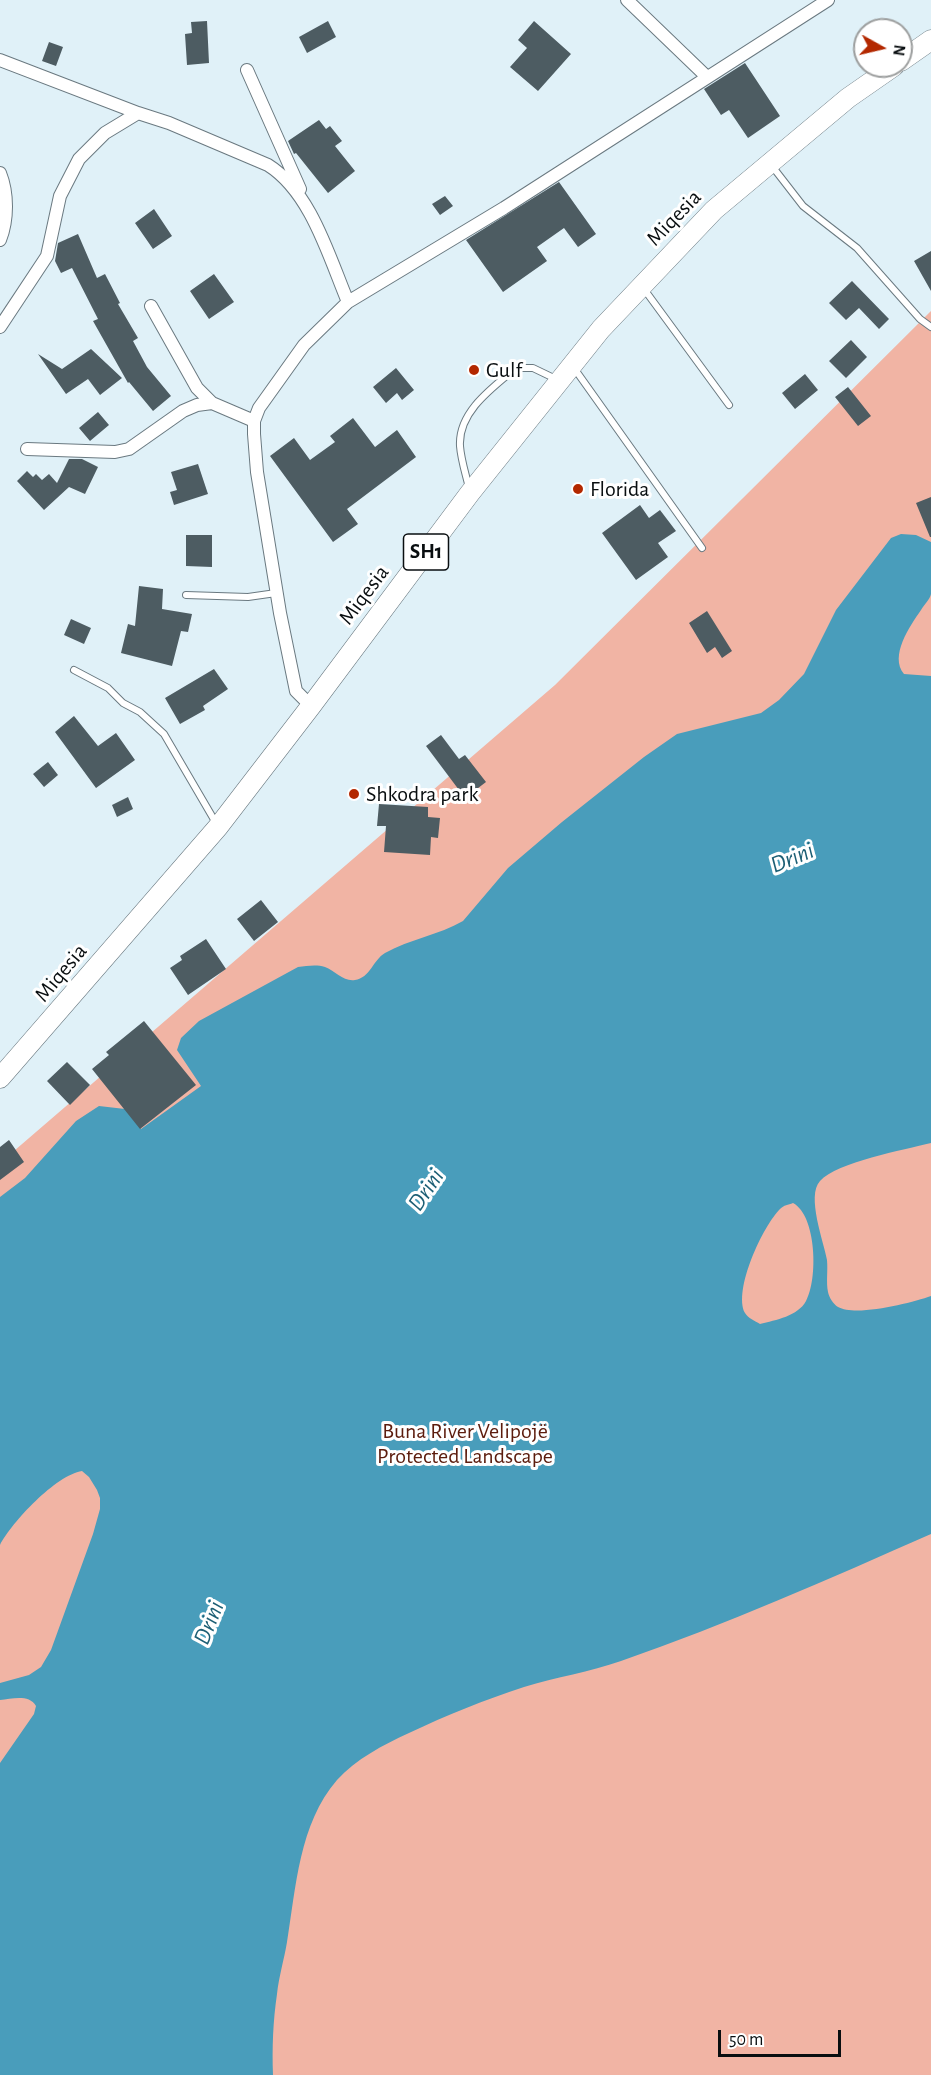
<!DOCTYPE html>
<html>
<head>
<meta charset="utf-8">
<style>
  body { margin:0 }
  #map { position:relative; width:931px; height:2075px; overflow:hidden; background:#e0f1f8; font-family:"Alegreya Sans",sans-serif }
  canvas { display:block }
  .north { position:absolute; left:853px; top:18px; width:60px; height:60px; box-sizing:border-box; background:#fff; border:2px solid #9d9f9f; border-radius:50%; rotate:98deg; font-size:16px; font-weight:700; line-height:24px; text-align:center; color:#090e10 }
  .north::after { content:''; display:block; margin:auto; width:21px; height:27px; background:#b32800; clip-path:polygon(50% 0,100% 100%,50% 72%,0 100%) }
  .scale { position:absolute; left:718px; top:2030px; width:123px; height:27px; box-sizing:border-box; border:3px solid #090e10; border-top:0; padding-left:8px; font-size:18px; line-height:21px; white-space:nowrap; color:#090e10; -webkit-text-stroke:4px #fff; paint-order:stroke }
</style>
</head>
<body>
<div id="map">
<canvas width="931" height="2075"></canvas>
<div class="north">N</div>
<div class="scale">50 m</div>
</div>
<script>
const c = document.querySelector('canvas').getContext('2d');
c.lineJoin = 'round';
function fillPath(path, color) {
  c.fillStyle = color;
  c.fill(path, 'evenodd');
}
function trace(path, color, width, dash) {
  c.strokeStyle = color;
  c.lineWidth = width;
  c.lineCap = dash ? 'butt' : 'round';
  c.setLineDash(dash || []);
  c.stroke(path);
}
function label(font, color, halo, rows, align = 'center') {
  c.font = font + ' "Alegreya Sans",sans-serif';
  c.lineWidth = 6;
  c.setLineDash([]);
  c.textBaseline = 'middle';
  c.strokeStyle = halo;
  c.fillStyle = color;
  for (const [text, x, y, turn = 0] of rows) {
    c.save();
    c.translate(x, y);
    c.rotate((+turn || 0) * Math.PI / 180);
    c.textAlign = isNaN(turn) ? turn : align;
    if (halo) c.strokeText(text, 0, 0);
    c.fillText(text, 0, 0);
    c.restore();
  }
}
const green = new Path2D(`
  M931,311V2075H0V1163L555,685Z`);
const water = new Path2D(`
  M901,534L916,535L931,542C931,554 931,583 931,594C930,599 924,605 921,610C910,626 889,656 904,674L931,676V1143C904,1150 837,1162 820,1181C806,1196 824,1242 827,1260C828,1271 826,1282 828,1292C829,1297 833,1304 838,1307C856,1317 911,1303 931,1296V1534C829,1579 727,1624 621,1661C590,1672 556,1677 524,1687C484,1700 447,1715 409,1733C383,1745 356,1759 337,1780C299,1824 296,1887 287,1942C284,1960 279,1976 277,1994C273,2021 272,2048 273,2075H0V1763L34,1714L36,1706C29,1694 12,1699 0,1700V1683L29,1675L41,1667L51,1650L93,1534L100,1509V1498L97,1490L89,1477L82,1471C56,1475 12,1522 0,1545V1197L25,1178L76,1121L99,1106L125,1109L141,1129L201,1086L177,1050L181,1038L199,1021L298,967C307,966 316,964 325,967C335,971 344,982 355,980C370,978 373,960 385,953C410,939 439,935 463,921L508,868L562,822L644,757L677,734L761,713L779,700L804,674L836,610L891,538ZM793,1203C817,1216 818,1280 806,1301C798,1316 776,1320 760,1324C755,1321 748,1318 745,1313C733,1290 763,1226 780,1209C784,1205 788,1205 793,1203Z`);
const building = new Path2D(`
  M207,21L209,63L187,65L185,34L192,33L191,22Z
  M328,21L336,37L307,53L299,37Z
  M534,21L571,54L538,91L510,67L527,48L518,40Z
  M49,42L63,47L56,66L42,61Z
  M745,63L780,116L748,138L729,110L721,115L704,89Z
  M319,120L326,129L330,126L342,141L335,146L355,171L328,193L296,153L294,154L288,141Z
  M559,182L596,234L578,247L564,228L537,247L547,261L503,292L466,240Z
  M445,196L453,206L440,215L432,204Z
  M154,209L172,236L153,249L135,223Z
  M78,234L97,278L105,274L120,303L118,304L138,338L133,341L147,367L171,396L153,411L129,382L128,383L93,321L98,319L72,268L61,273L55,261L58,243Z
  M931,251V291L914,261Z
  M214,274L234,302L209,319L190,291Z
  M852,281L889,319L879,329L859,308L846,320L829,303Z
  M851,340L867,357L846,378L829,361Z
  M91,349L122,378L100,395L88,379L66,394L38,354L62,369Z
  M396,368L414,390L402,400L397,393L386,403L373,387Z
  M805,374L818,390L795,409L782,393Z
  M848,387L871,416L858,426L835,397Z
  M98,412L109,425L90,441L79,428Z
  M353,418L375,447L397,430L416,457L347,509L358,524L333,542L270,456L294,438L310,460L335,442L330,436Z
  M69,459H82L98,467L85,494L69,487L44,510L17,481L27,471L33,477L36,474L42,480L49,474L57,483Z
  M198,464L208,494L174,505L170,492L177,490L171,472Z
  M931,497V537H930L916,503Z
  M640,505L649,518L660,510L676,531L658,543L668,557L636,580L602,533Z
  M186,535H212V567L186,566Z
  M139,586L163,589L162,609L192,614L188,632L181,631L172,666L121,653L128,624L135,626Z
  M707,611L732,651L722,658L715,647L707,653L689,623Z
  M71,619L91,628L84,644L64,635Z
  M214,669L228,689L203,706L205,710L180,724L165,698Z
  M74,716L98,746L116,733L135,760L96,788L55,732Z
  M441,735L459,759L465,755L486,782L465,798L426,746Z
  M48,762L58,775L44,787L33,774Z
  M128,797L133,809L117,817L112,805Z
  M379,804L428,807V817L440,818L438,838L431,837L430,855L384,852L386,826H377Z
  M261,900L278,922L254,941L237,919Z
  M206,939L226,969L188,995L170,968L182,960L180,956Z
  M144,1021L196,1085L140,1129L92,1069L109,1055L106,1052Z
  M67,1062L90,1085L70,1105L47,1081Z
  M9,1140L24,1162L0,1180V1147Z`);
const service = new Path2D(`
  M772,166L803,206L857,248L920,319L931,327
  M644,289L729,405
  M574,368L702,548
  M469,488C466,475 461,460 460,446C458,412 492,388 516,368H533L558,380
  M186,595L248,597L276,593
  M74,670L108,688L123,703L140,712L164,734L216,823`);
const minor = new Path2D(`
  M627,0L707,77
  M0,60L138,113
  M247,70L300,189
  M0,173C8,193 8,220 0,240
  M151,306L197,388L212,403L254,421
  M0,327L47,256L60,196L79,159L105,133L138,113L169,123L268,165C311,192 329,257 348,302
  M27,449L115,452L129,449L183,411L197,405L212,403
  M311,706L296,691L280,613L257,472L254,434V421L259,408L304,345L348,302L504,208L828,0`);
const primary = new Path2D(`
  M901,61L931,40
  M0,1078L218,827L311,706L470,493L601,329L714,210L848,98L894,66`);
const markers = [
  [474,370,6,"#b32800"],
  [578,489,6,"#b32800"],
  [354,794,6,"#b32800"]
];
const shields = [
  [426,552,45]
];
const shieldNames = [
  ["SH1",426,552]
];
const streetNames = [
  ["Miqesia",674,218,-46],
  ["Miqesia",364,595,-53],
  ["Miqesia",61,973,-50]
];
const poiNames = [
  ["Gulf",486,370],
  ["Florida",590,489],
  ["Shkodra park",366,794]
];
const parkNames = [
  ["Buna River Velipojë",465,1431],
  ["Protected Landscape",465,1456]
];
const waterNames = [
  ["Drini",792,858,-22],
  ["Drini",426,1190,-56],
  ["Drini",209,1623,-68]
];
fillPath(green, '#f1b4a4');
fillPath(water, '#499dbb');
fillPath(building, '#4d5c62');
trace(service, '#6a7980', 8);
trace(minor, '#6a7980', 14);
trace(primary, '#6a7980', 21);
trace(service, '#fff', 6);
trace(minor, '#fff', 12);
trace(primary, '#fff', 20);
for (const [x, y, r, color] of markers) {
  const dot = new Path2D();
  dot.arc(x, y, r, 0, 2 * Math.PI);
  c.fillStyle = color;
  c.fill(dot);
  trace(dot, '#fff', 2);
}
for (const [x, y, w] of shields) {
  const box = new Path2D();
  box.roundRect(x - w / 2, y - 18, w, 36, 4.5);
  c.fillStyle = '#fff';
  c.fill(box);
  trace(box, '#090e10', 1.5);
}
label('bold 21px', '#090e10', null, shieldNames);
label('22px', '#090e10', '#fff', streetNames);
label('22px', '#090e10', '#fff', poiNames, 'left');
label('22px', '#5c1c0d', '#fff', parkNames);
label('italic 24px', '#1d5f75', '#fff', waterNames);
</script>
</body>
</html>
